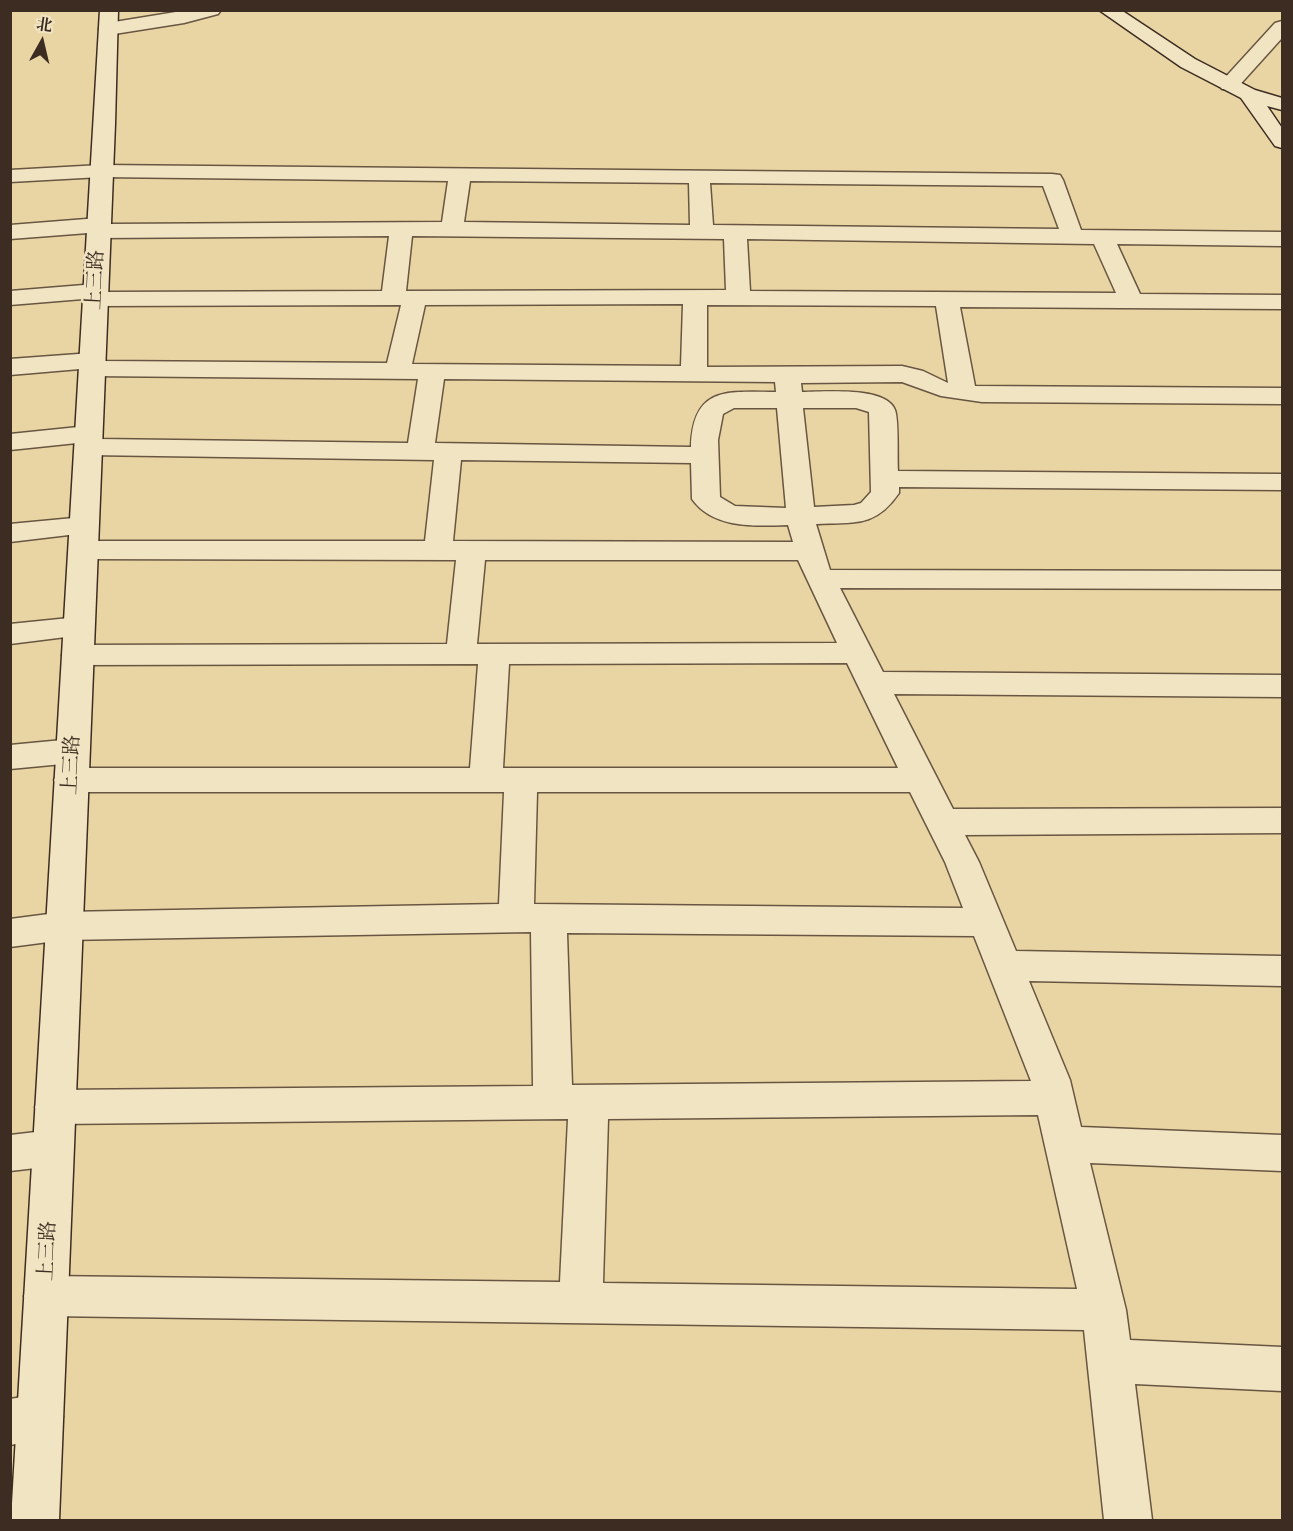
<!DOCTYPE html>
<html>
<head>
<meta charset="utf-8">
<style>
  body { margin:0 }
  #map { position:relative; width:1293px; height:1531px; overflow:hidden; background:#e9d5a3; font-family:"Gentium Book Plus","Noto Serif SC",serif }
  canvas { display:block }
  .frame { position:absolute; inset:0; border:12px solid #3d2c21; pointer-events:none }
  .north { position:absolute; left:12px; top:12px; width:60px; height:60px; -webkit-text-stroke:4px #f1e4c3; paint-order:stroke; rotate:8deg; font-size:16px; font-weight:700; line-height:24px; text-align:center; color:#3d2c21 }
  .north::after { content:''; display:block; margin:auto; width:21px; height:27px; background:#3d2c21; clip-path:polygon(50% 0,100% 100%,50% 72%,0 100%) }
</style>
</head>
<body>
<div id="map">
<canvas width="1293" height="1531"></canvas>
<div class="frame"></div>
<div class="north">北</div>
</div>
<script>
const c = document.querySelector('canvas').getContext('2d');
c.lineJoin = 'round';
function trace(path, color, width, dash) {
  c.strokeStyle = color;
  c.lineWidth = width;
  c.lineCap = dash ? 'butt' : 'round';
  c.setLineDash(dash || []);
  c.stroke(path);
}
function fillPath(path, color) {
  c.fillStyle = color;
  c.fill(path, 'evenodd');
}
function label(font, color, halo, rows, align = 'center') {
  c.font = font + ' "Gentium Book Plus","Noto Serif SC",serif';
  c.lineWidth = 5;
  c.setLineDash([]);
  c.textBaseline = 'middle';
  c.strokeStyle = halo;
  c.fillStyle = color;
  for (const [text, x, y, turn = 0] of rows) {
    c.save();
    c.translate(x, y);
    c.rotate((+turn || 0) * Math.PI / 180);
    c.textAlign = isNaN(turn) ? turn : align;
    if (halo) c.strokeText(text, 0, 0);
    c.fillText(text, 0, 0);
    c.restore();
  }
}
const street = new Path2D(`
  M188,10H221L218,14L184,23L108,35L101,33L99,29L101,25L108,23Z
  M1282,21V38L1236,89H1222L1219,85L1222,81L1275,23Z
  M101,165L1052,174L1060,175L1063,180L1081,230L1282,232V246L1117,244L1140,294L1282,295V309L960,307L975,386L1282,388V404L982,402L941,396L902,382L801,383L802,392C823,392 886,386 895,410C899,421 897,457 898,471L1282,474V490L899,487V493C875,528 854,522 816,524L830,570L1282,571V589L840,588L883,672L1282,675V697L894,694L953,809L1282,808V833L965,835L979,862L1016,951L1282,956V986L1029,981L1070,1080L1081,1127L1282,1135V1171L1090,1163L1126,1310L1130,1340L1282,1347V1391L1135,1384L1152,1520H1104L1084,1330L46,1316L31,1310L24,1296L31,1282L46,1276L560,1282L568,1119L55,1124L41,1119L35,1107L41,1095L55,1090L533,1086L531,932L64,940L10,947V919L64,912L499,904L504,792H71L59,789L54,780L59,771L71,768H470L478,664L77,665L66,662L62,655L66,648L77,645L447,644L456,560L83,559L73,556L69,550L73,544L83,541H425L434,460L88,455L79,453L75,447L77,443L10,450V434L88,426L97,428L101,434L98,439L408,443L418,379L92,376L83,373L80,369L10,375V359L92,353L101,356L104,361L387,363L401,305L95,306L87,304L83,299L10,305V291L96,284L104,286L107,292L382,291L389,236L98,238L90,236L88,233L10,239V225L99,218L107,220L110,224L442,222L448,181L101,177L10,182V170ZM470,181L689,183L690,225L464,222ZM710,183L1043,186L1059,229L713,225ZM412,236L724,239L726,290L406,291ZM747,239L1094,244L1116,293L750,291ZM683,304L681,366L412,364L425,305ZM707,305L936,306L948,383L923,371L902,366L707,367ZM444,379L775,382L776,392C728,392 693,385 691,447L435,443ZM734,408H777L786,508L735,506L720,497L718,440L723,414ZM803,408H856L869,412L871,492L861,503L854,505L814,507ZM461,460L691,463L692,499C713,529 755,526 788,525L793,542L453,541ZM485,560H798L837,643L477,644ZM847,663L898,768H503L509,664ZM537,792H910L945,862L963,908L534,904ZM567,933L974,936L1031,1081L572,1085ZM1038,1115L1077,1289L603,1283L608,1119Z
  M84,517L94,520L98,526L94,532L10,542V524Z
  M79,617L90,620L94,627L90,634L10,644V624Z
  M73,739L85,743L89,751L85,759L73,763L10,769V745Z
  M53,1130L67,1135L73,1148L67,1161L53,1166L10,1171V1135Z
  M40,1394L56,1401L63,1417L56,1433L40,1440L10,1445V1399Z`);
const secondary = new Path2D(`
  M100,10H118L115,124L59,1520H11Z
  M1099,10H1121L1195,59L1255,90L1282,98V110L1267,106L1282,128V148L1275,146L1241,98L1181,67Z`);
const streetNames = [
  ["上三路",96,280,-87],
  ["上三路",72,765,-87],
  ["上三路",48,1251,-87]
];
trace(street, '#685642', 3);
trace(secondary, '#3d2c21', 3);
fillPath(street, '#f1e4c3');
fillPath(secondary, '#f1e4c3');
label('20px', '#3d2c21', '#f1e4c3', streetNames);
</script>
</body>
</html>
